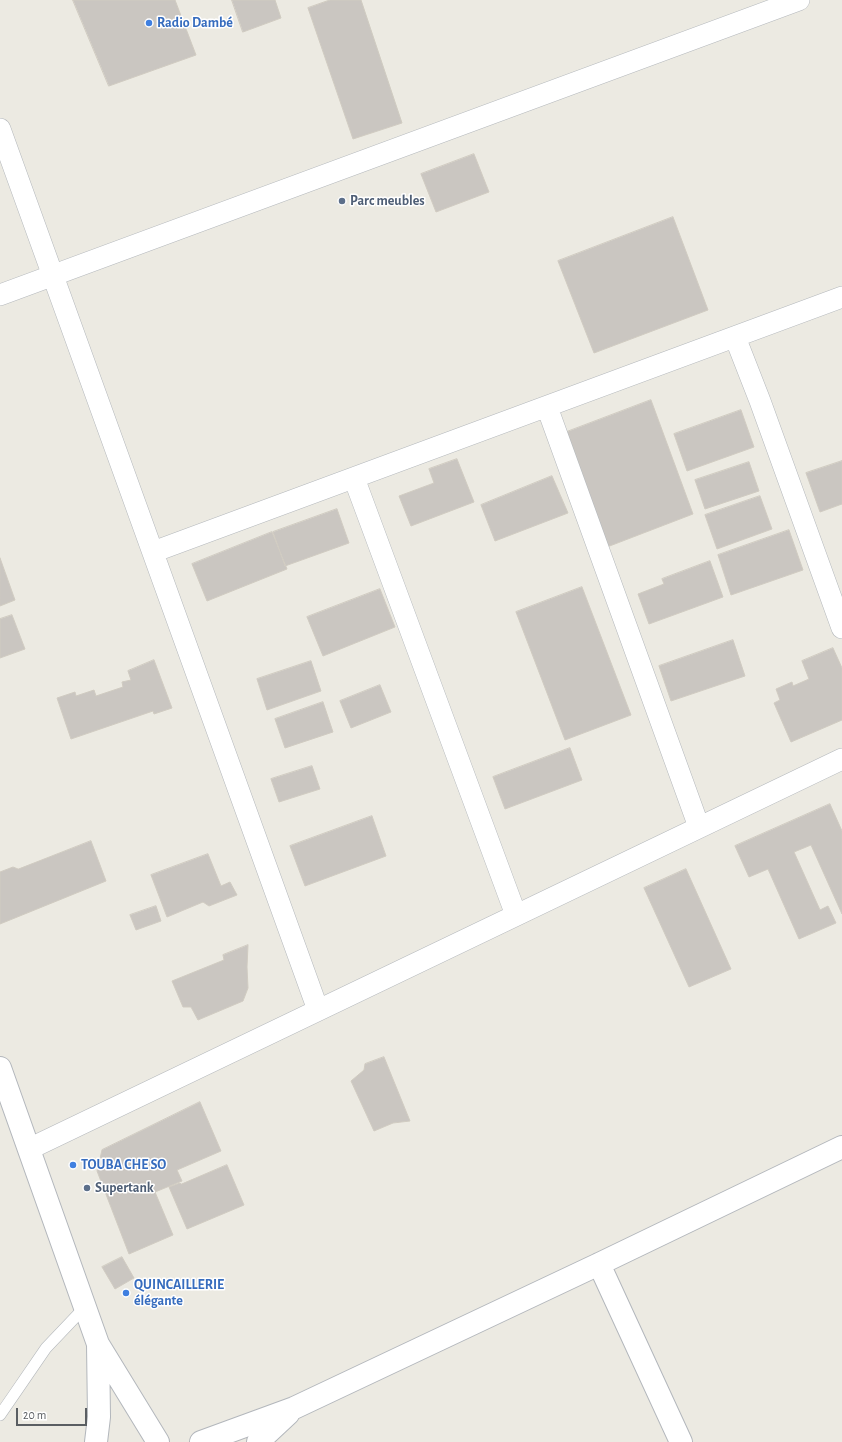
<!DOCTYPE html>
<html>
<head>
<meta charset="utf-8">
<style>
  body { margin:0 }
  #map { position:relative; width:842px; height:1442px; overflow:hidden; background:#eceae2; font-family:"Alegreya Sans",sans-serif }
  canvas { display:block }
  .scale { position:absolute; left:16px; top:1408px; width:71px; height:18px; box-sizing:border-box; border:2px solid #5a5e62; border-top:0; padding-left:5px; font-size:12px; line-height:14px; white-space:nowrap; color:#5a5e62; -webkit-text-stroke:3px #fff; paint-order:stroke }
</style>
</head>
<body>
<div id="map">
<canvas width="842" height="1442"></canvas>
<div class="scale">20 m</div>
</div>
<script>
const c = document.querySelector('canvas').getContext('2d');
c.lineJoin = 'round';
function fillPath(path, color) {
  c.fillStyle = color;
  c.fill(path, 'evenodd');
}
function trace(path, color, width, dash) {
  c.strokeStyle = color;
  c.lineWidth = width;
  c.lineCap = dash ? 'butt' : 'round';
  c.setLineDash(dash || []);
  c.stroke(path);
}
function label(font, color, halo, rows, align = 'center') {
  c.font = font + ' "Alegreya Sans",sans-serif';
  c.lineWidth = 3;
  c.setLineDash([]);
  c.textBaseline = 'middle';
  c.strokeStyle = halo;
  c.fillStyle = color;
  for (const [text, x, y, turn = 0] of rows) {
    c.save();
    c.translate(x, y);
    c.rotate((+turn || 0) * Math.PI / 180);
    c.textAlign = isNaN(turn) ? turn : align;
    if (halo) c.strokeText(text, 0, 0);
    c.fillText(text, 0, 0);
    c.restore();
  }
}
const building = new Path2D(`
  M73,0H175L196,55L109,86Z
  M232,0H275L281,18L243,32Z
  M330,0H361L402,123L353,139L308,8Z
  M474,154L489,192L436,212L421,174Z
  M673,217L708,310L594,353L558,261Z
  M651,400L693,514L607,547L564,433Z
  M741,410L754,447L687,471L674,434Z
  M457,459L474,502L411,526L399,496L434,483L429,469Z
  M842,461V504L820,512L806,473Z
  M749,462L759,491L705,509L695,480Z
  M552,476L568,513L495,541L481,505Z
  M760,496L772,529L717,549L705,515Z
  M337,509L349,543L285,566L273,532Z
  M789,530L803,570L731,595L718,555Z
  M272,532L287,569L207,601L192,564Z
  M0,558L15,600L0,606Z
  M710,561L723,597L649,624L638,594L664,584L662,579Z
  M582,587L631,715L565,740L516,612Z
  M380,589L395,627L323,656L307,617Z
  M12,615L25,649L0,658V619Z
  M733,640L745,676L671,701L659,666Z
  M833,648L842,668V720L791,742L774,703L780,700L776,689L792,682L793,686L809,679L802,661Z
  M154,660L172,708L154,714L153,711L71,739L57,698L75,692L76,696L94,690L96,696L123,687L122,682L131,680L128,671Z
  M311,661L321,691L267,710L257,679Z
  M380,685L391,712L351,728L340,701Z
  M323,702L333,732L285,748L275,719Z
  M570,748L582,780L505,809L493,777Z
  M312,766L320,789L279,802L271,779Z
  M830,804L842,831V914L811,845L794,852L820,910L828,906L836,923L799,939L768,869L749,877L735,846Z
  M372,816L386,856L305,886L290,846Z
  M91,841L106,881L0,924V872L13,867L18,869Z
  M208,854L221,886L230,882L237,895L209,906L203,902L167,917L151,875Z
  M686,869L731,969L689,987L644,888Z
  M156,906L161,921L136,930L130,915Z
  M248,945L247,967L248,988L243,1001L198,1020L191,1007H183L172,981L224,960L223,955Z
  M384,1057L410,1121L393,1123L374,1131L351,1081L364,1070L365,1064Z
  M200,1102L221,1151L177,1170L182,1181L155,1192L173,1235L129,1254L97,1171L102,1150Z
  M227,1165L244,1205L187,1229L169,1187L180,1183L181,1184Z
  M122,1257L134,1278L115,1289L102,1267Z`);
const lane = new Path2D(`
  M0,1415L46,1348L85,1307`);
const street = new Path2D(`
  M0,129L318,1010
  M0,295L799,0
  M735,337L760,401L842,628
  M547,407L699,827
  M354,478L516,915
  M153,552L842,297
  M29,1149L842,759`);
const secondary = new Path2D(`
  M0,1068L98,1344L158,1442
  M599,1264L681,1442
  M96,1442L99,1417L98,1344
  M201,1442L294,1408L599,1264L842,1147
  M258,1442L288,1414`);
const markers = [
  [149,23,4,"#3f7fe0"],
  [342,201,4,"#5c6f8a"],
  [73,1165,4,"#3f7fe0"],
  [87,1188,4,"#5c6f8a"],
  [126,1293,4,"#3f7fe0"]
];
const shopNames = [
  ["Radio Dambé",157,23],
  ["TOUBA CHE SO",81,1165],
  ["QUINCAILLERIE",134,1285],
  ["élégante",134,1301]
];
const serviceNames = [
  ["Parc meubles",350,201],
  ["Supertank",95,1188]
];
fillPath(building, '#cac6c1');
trace(building, '#d0cbc1', 1);
trace(lane, '#b4b8bc', 12);
trace(street, '#b4b8bc', 22);
trace(secondary, '#b3b7bc', 24);
trace(lane, '#fff', 11);
trace(street, '#fff', 21);
trace(secondary, '#fff', 22);
for (const [x, y, r, color] of markers) {
  const dot = new Path2D();
  dot.arc(x, y, r, 0, 2 * Math.PI);
  c.fillStyle = color;
  c.fill(dot);
  trace(dot, '#fff', 1.5);
}
label('bold 14px', '#366cbe', '#fff', shopNames, 'left');
label('bold 14px', '#4e5e75', '#fff', serviceNames, 'left');
</script>
</body>
</html>
